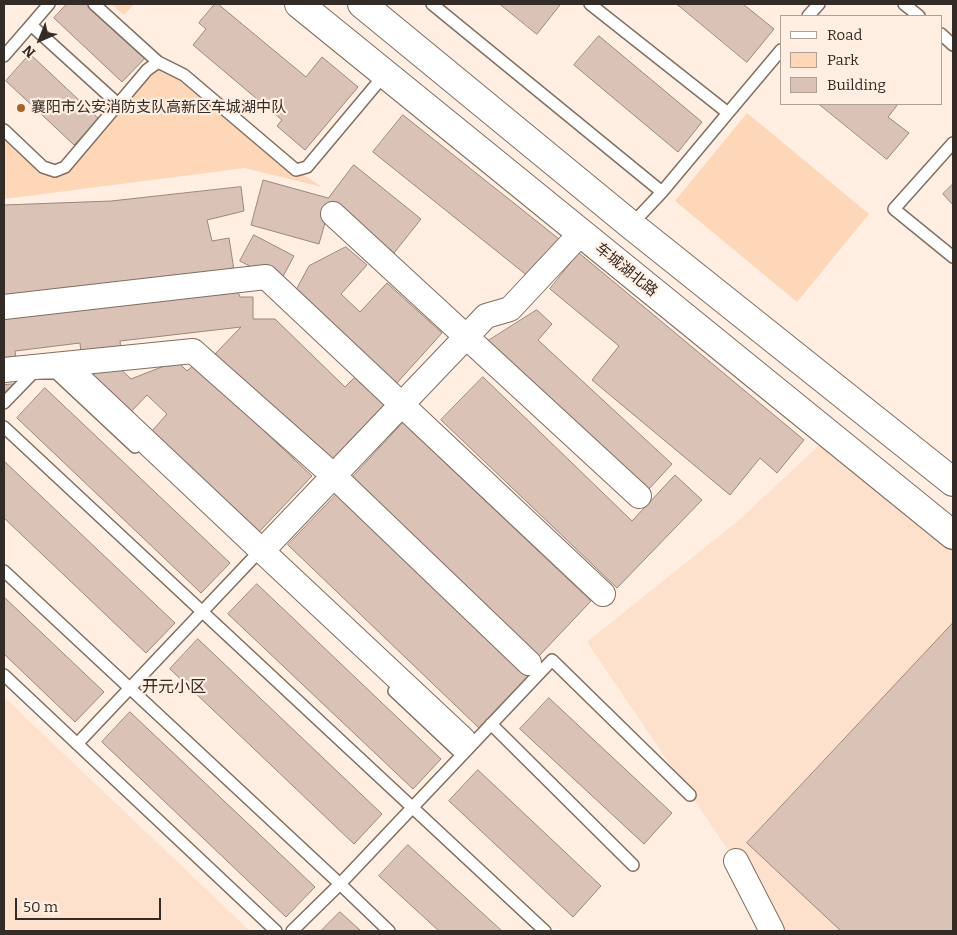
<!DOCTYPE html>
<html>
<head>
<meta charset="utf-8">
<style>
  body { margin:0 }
  #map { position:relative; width:957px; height:935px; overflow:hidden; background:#ffeee1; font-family:Bitter,serif }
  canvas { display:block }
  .frame { position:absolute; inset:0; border:5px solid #332b25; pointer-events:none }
  .legend { position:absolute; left:780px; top:15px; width:162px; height:90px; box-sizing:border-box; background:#ffeee1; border:1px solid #ada096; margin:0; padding:6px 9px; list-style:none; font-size:15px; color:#332b25 }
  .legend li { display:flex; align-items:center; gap:10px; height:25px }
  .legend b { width:25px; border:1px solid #ada096 }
  .north { position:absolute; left:15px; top:15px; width:50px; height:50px; -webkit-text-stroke:4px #ffeee1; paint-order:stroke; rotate:224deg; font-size:14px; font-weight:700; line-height:20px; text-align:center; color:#332b25 }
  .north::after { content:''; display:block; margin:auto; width:18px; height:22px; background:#332b25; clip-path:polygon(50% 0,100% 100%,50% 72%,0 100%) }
  .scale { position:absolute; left:15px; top:898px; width:146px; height:22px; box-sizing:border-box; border:2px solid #332b25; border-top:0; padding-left:6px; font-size:15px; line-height:18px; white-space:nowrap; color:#332b25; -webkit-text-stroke:4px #ffeee1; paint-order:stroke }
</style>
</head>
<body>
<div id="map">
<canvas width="957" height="935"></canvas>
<div class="frame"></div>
<ul class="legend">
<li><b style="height:6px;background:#fff"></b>Road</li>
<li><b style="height:14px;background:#fed6b8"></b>Park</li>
<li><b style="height:14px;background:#dac2b6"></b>Building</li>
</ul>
<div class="north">N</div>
<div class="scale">50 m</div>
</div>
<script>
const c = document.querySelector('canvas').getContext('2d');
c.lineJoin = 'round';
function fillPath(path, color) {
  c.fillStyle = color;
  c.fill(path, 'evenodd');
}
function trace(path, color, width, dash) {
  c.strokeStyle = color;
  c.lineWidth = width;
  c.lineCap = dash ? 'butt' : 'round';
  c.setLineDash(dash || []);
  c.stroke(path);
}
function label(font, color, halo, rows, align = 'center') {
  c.font = font + ' Bitter,"Noto Sans SC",serif';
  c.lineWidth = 4.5;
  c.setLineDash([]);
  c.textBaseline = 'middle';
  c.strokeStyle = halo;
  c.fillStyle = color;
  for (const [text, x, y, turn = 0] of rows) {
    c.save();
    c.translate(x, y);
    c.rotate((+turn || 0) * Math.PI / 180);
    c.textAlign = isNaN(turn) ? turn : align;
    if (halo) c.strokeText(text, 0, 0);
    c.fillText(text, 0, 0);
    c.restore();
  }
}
const built = new Path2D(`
  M830,435L953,535V931H783L587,642L738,521Z
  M4,697L250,931H4Z`);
const green = new Path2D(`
  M111,4H134L124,15Z
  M158,62L184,75L296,170L322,187L245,168L4,199V130L55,171Z
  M747,113L869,214L797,302L675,201Z`);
const building = new Path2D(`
  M67,4H91L147,56L122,82L54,18Z
  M215,4H218L306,77L322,57L358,87L305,150L277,126L282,120L193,45L206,29L199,23Z
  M500,4H558L560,5L537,34Z
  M677,4H743L774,29L747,62Z
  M599,36L702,122L678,152L574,65Z
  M30,54L99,119L74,145L6,81Z
  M819,104H898L888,117L909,133L887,159Z
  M403,115L559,239L529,277L373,152Z
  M354,165L421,219L394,253L331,202L319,244L251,225L263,180L328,198Z
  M953,184V205L943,194Z
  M241,187L244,211L207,220L212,241L229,238L234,270L4,295V205L111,201Z
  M254,235L294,256L280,282L240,261Z
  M346,247L367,265L341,294L360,312L387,283L442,333L396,384L295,292L309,266Z
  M579,253L804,440L777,473L760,458L730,495L592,380L619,346L550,289Z
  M238,292L240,297H253V319H275L345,387L360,372L390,402L333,461L289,419L284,423L214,355L241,327L120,341L121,350L81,354L80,343L15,351L16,359L4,361V317Z
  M537,310L552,324L538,340L672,464L648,490L488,341Z
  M112,361L131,379L177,361L187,371L194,365L312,476L259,532L152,431L167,414L147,395L125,418L81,377L94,364Z
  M483,377L632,521L675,475L702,500L617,588L441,420Z
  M15,384L4,394V385Z
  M45,388L230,563L201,593L17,418Z
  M403,423L591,601L538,657L351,479Z
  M4,461L175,623L146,653L4,518Z
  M337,494L528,677L479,728L288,545Z
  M257,584L441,759L413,789L228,614Z
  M4,597L104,692L75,722L4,654Z
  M953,623V931H841L747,843Z
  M198,639L382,814L354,844L170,669Z
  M549,698L672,813L644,844L520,729Z
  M130,712L315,887L286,917L102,742Z
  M478,770L601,886L573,917L449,801Z
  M408,845L502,931H439L379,876Z
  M340,912L361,931H321Z`);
const service = new Path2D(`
  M94,4L158,62
  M432,4L662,192L631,225
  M590,4L728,113L781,50
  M904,4L919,16
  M808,16L819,4
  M31,25L49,4
  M941,34L953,45
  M4,56L31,25L118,104
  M4,130L43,167L55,171L65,167L147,70L158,62L184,75L296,170L307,167L385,74
  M953,143L894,209L953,257
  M662,192L728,113
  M4,403L33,373H56L135,447
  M4,427L545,931
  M4,571L340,884L552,660L690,795
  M4,675L276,931
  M394,691L462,755
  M491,724L633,865
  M77,744L253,558
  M292,931L340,884L389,931`);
const minor = new Path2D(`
  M333,214L639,496
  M4,307L266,277L603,594
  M68,368L262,551L463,739
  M4,370L193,351L334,476L529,663
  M262,551L486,316L510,309L581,233
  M736,861L772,931`);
const secondary = new Path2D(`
  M299,4L953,535
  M362,4L631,225L953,482`);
const markers = [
  [21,108,5,"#a26529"]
];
const poiNames = [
  ["襄阳市公安消防支队高新区车城湖中队",31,108]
];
const streetNames = [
  ["车城湖北路",626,270,39]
];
const neighbourhoodNames = [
  ["开元小区",174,688]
];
fillPath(built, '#fde1cc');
fillPath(green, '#fed6b8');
fillPath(building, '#dac2b6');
trace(building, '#9c867b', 1);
trace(service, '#816f61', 14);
trace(minor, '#816f61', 26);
trace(secondary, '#816f61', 30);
trace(service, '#fff', 11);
trace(minor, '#fff', 24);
trace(secondary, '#fff', 28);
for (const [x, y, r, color] of markers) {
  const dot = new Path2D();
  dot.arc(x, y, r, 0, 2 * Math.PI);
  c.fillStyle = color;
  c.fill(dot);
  trace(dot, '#ffeee1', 2);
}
label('15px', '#332b25', '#ffeee1', poiNames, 'left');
label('15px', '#332b25', '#ffeee1', streetNames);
label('16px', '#332b25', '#ffeee1', neighbourhoodNames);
</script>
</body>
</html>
